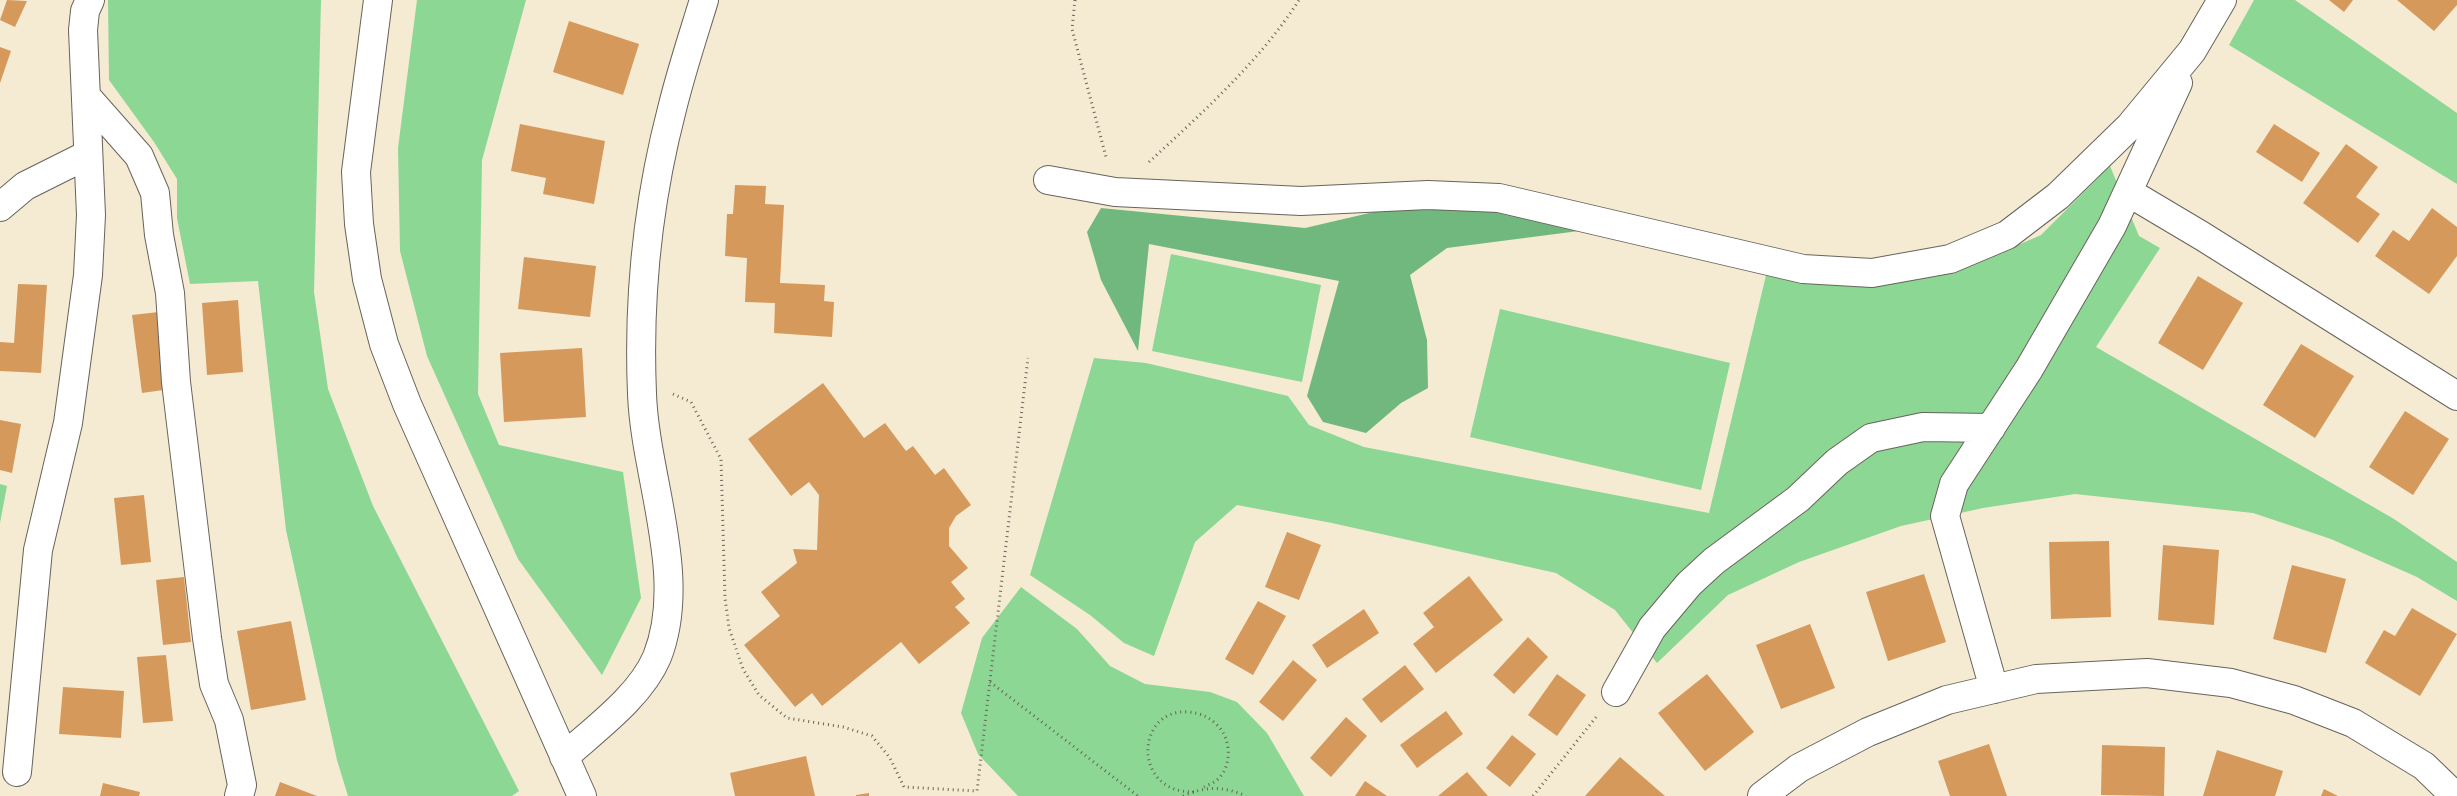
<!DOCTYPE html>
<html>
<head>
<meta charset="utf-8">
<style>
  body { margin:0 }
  canvas { display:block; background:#f5ead2 }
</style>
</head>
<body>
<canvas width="2457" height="796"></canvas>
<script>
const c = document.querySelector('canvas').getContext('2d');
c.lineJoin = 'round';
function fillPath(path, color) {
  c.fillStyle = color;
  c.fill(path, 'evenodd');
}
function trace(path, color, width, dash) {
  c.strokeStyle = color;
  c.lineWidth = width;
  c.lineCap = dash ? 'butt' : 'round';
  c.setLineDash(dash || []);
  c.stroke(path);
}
const green = new Path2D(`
  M108,0H321L314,292L328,389L373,506L519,791L512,796H348L337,760L286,530L258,281L190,284L177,218V179L154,142L109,80Z
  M417,0H526L482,160L478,394L499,445L623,472L641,598L602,675L518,559L427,356L400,251L398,148Z
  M2254,0H2295L2457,113V184L2229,45Z
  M2110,166L2139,236L2160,248L2096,347L2394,519L2457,562V601L2417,577L2331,539L2253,513L2075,494L1983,508L1901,526L1799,562L1728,595L1657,663L1615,610L1556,573L1332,523L1237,505L1195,542L1154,656L1124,643L1090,615L1030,575L1094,358L1146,363L1288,396L1309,425L1364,447L1709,513L1768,267L1814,284L1890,280L1968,267L2041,235Z
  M1171,254L1321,285L1302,382L1152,351Z
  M1500,309L1730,363L1701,490L1470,437Z
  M0,484L7,486L0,523Z
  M1021,587L1077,629L1110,666L1145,684L1210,692L1237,702L1267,733L1304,796H1018L978,754L961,713L982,638Z`);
const forest = new Path2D(`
  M1421,201L1602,228L1447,248L1410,275L1427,340L1428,388L1401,403L1366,433L1323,422L1307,396L1339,281L1149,244L1138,351L1101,280L1087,232L1101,208L1305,228Z`);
const building = new Path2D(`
  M7,0L27,1L15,27L0,20Z
  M2329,0H2353L2344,12Z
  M2397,0H2457V5L2434,31Z
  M569,21L639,44L623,95L553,72Z
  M0,47L11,51L0,83Z
  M520,124L605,141L594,204L543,194L546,178L511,171Z
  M2274,124L2320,153L2302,182L2256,152Z
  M2346,144L2378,167L2356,197L2380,214L2358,243L2303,203Z
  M735,185L766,186L765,204L784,205L780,283L825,285L824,301L834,302L832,337L774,333L775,303L745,302L747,258L725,256L727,214H733Z
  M2432,208L2457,227V256L2429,294L2375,256L2393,230L2409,241Z
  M524,257L596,266L590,317L518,309Z
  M2198,276L2243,303L2203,370L2158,343Z
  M18,284L47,285L41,373L0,371V342L14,343Z
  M238,300L243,372L207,375L202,303Z
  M159,312L170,389L142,393L132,315Z
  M2301,344L2354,376L2315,438L2263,405Z
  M582,348L586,417L504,422L500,353Z
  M823,383L864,438L885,423L906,451L913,446L935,475L944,468L971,505L956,516L949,528V546L968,568L951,582L965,599L955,607L970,623L919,664L901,642L822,706L812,693L795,707L744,645L780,616L761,592L797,563L793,549L817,550L819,495L809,482L791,496L748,439Z
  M2405,411L2449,439L2413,495L2369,467Z
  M0,420L21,424L12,473L0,470Z
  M144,495L151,562L121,565L114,498Z
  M1287,532L1321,545L1299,600L1265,587Z
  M2109,541L2111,617L2051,619L2049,542Z
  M2163,545L2219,550L2214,625L2158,620Z
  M2292,565L2346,579L2326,653L2273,639Z
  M1924,574L1946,642L1888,661L1866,592Z
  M1469,576L1503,620L1436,673L1413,644L1434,627L1423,613Z
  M184,577L191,642L163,645L156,580Z
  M1258,601L1286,616L1253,675L1225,659Z
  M2412,608L2457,634L2420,696L2365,663L2384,630L2395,636Z
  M1364,609L1379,633L1327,668L1312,645Z
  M291,621L306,700L251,710L237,631Z
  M1810,624L1835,688L1781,709L1756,645Z
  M1528,637L1548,657L1514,694L1493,675Z
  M166,655L173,721L143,723L137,657Z
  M1293,660L1317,680L1283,721L1259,702Z
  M1405,665L1424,689L1381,723L1362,699Z
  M1557,674L1586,695L1557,736L1528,715Z
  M1707,674L1754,732L1705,771L1658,713Z
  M63,687L124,691L121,738L59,734Z
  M1446,711L1463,734L1417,768L1400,745Z
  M1346,717L1367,736L1331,777L1310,758Z
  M1512,735L1536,754L1510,787L1486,768Z
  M1989,744L2007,796H1950L1938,761Z
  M2102,745L2165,747L2164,796L2101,795Z
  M2217,750L2283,771L2275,796H2203Z
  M806,756L815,796H735L730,773Z
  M1620,757L1665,796H1585Z
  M1467,772L1488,796H1438Z
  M1365,781L1387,796H1355Z
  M280,782L317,796H275Z
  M103,783L140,792L139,796H100Z
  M2324,789L2338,796H2321Z
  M869,793V796H856V795Z`);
const path = new Path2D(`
  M1075,0L1072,29L1106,157
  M1149,162C1200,115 1262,59 1299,0
  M673,394L691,402L721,459L725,598L729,628L743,669L759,695L787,718L843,727L872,736L890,758L904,787L977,791L1028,358
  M990,682L1138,796
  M1194,792C1131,793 1136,708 1188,712C1201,713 1209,717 1218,726C1231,739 1232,765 1219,778C1215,783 1207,785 1202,788
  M1183,796C1206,786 1223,786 1246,796
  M1533,796L1597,716`);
const minor = new Path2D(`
  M378,0L356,172L359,224L367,279L384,344L407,404L582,796
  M86,96L139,156L155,193L159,235L170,293L176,382L207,638L214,684L229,720L242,785L239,796
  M1048,180L1115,192L1301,201L1428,195L1499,198L1803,269L1872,273L1950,259L2007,235L2058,196L2130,126L2192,51L2222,0
  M2128,192L2202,236L2457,396
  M0,207L25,186L87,155
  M1994,689L1945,516L1954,484L2029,369L2112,226L2178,83
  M1616,692L1652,628L1689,584L1714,561L1798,499L1837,462L1871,438L1923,427L1991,428
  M564,757C595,729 640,697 657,657C689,577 645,477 642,394C638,299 648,201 672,109C681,72 693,36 704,0
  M17,772L38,550L68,423L88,275L91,215L83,30L85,11L90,0
  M1762,796L1799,768L1868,732L1947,700L2036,679L2147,673L2231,683L2294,700L2353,723L2424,766L2455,796`);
fillPath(green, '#8cd794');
fillPath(forest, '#71b87e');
fillPath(building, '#d6995c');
trace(minor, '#68645c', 30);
trace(path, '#68645c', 3, [1, 4]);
trace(minor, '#fff', 28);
</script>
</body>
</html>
